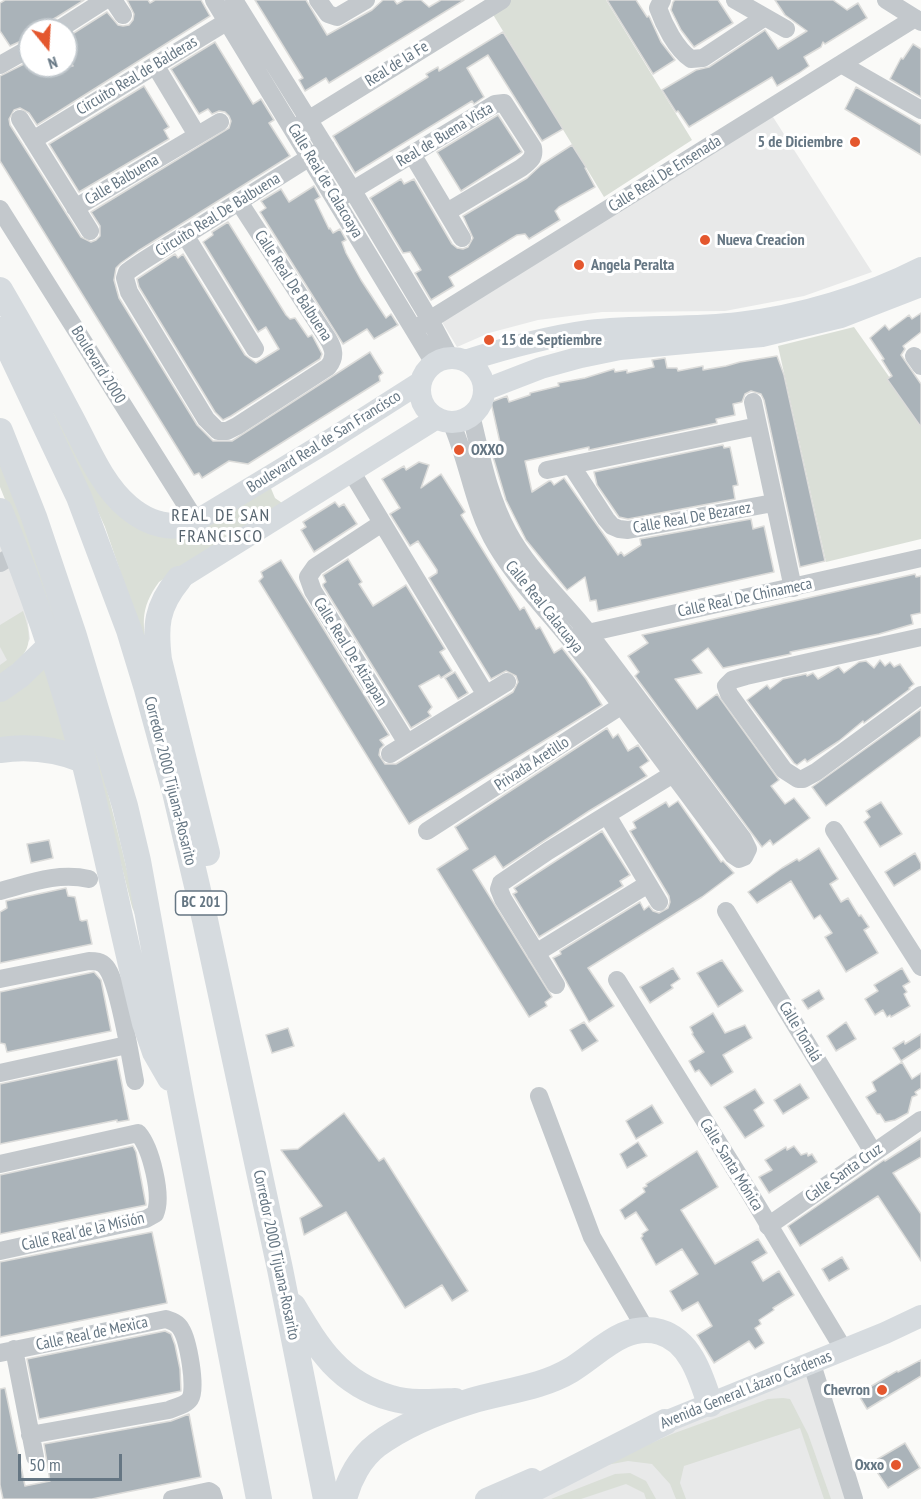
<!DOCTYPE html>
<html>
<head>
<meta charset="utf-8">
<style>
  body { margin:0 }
  #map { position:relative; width:921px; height:1499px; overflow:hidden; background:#fafaf8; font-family:"PT Sans Narrow",sans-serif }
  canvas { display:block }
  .north { position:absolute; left:18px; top:18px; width:60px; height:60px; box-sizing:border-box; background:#fff; border:2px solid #c1c8cd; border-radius:50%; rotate:162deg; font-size:16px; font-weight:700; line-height:24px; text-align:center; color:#657683 }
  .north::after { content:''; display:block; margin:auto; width:21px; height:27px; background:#e4572e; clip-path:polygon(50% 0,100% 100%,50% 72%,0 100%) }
  .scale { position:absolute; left:18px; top:1454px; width:104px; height:27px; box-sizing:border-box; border:3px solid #657683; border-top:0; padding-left:8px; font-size:18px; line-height:21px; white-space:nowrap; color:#657683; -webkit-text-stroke:4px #fff; paint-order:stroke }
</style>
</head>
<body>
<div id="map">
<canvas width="921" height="1499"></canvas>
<div class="north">N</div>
<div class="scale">50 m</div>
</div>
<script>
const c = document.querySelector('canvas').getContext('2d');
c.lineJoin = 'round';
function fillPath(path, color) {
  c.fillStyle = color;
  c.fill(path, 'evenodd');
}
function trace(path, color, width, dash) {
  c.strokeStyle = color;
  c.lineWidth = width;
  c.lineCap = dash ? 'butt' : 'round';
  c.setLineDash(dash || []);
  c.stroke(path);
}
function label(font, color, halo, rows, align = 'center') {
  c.font = font + ' "PT Sans Narrow",sans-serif';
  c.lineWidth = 6;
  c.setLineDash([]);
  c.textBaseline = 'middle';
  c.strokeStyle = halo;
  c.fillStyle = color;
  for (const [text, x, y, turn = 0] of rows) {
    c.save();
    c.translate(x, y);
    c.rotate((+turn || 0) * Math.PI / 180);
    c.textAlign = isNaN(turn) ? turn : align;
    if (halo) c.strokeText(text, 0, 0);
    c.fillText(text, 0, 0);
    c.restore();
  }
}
const built = new Path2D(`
  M766,106L872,272L804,296L725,311L602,312L538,320L489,333L457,347L439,317Z
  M0,541L27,616L30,639L19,656L0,669Z
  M813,1353L860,1499H489Z`);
const green = new Path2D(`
  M503,0H606L692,140L604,197L489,8Z
  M854,327L921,422V539L826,562L778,346Z
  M45,395L159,535L173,538L182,537L270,486L275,498L282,503L159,582C139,609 142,627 150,658L105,527Z
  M0,464C62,613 105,769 140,927L132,907L94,758L32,566L0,487Z
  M23,611C35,645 29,655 0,674V665L7,660L0,647V625Z
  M46,663L73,751L0,743V696Z
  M783,1398L790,1399L808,1434L831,1499H824L800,1428L684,1466L680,1483L686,1499H676L670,1484L652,1464L628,1461L596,1467L672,1434L768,1399Z
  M630,1473L646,1481L656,1499H646L644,1493L626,1484L581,1499H551L615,1474Z`);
const building = new Path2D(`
  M5,0H84L57,17L34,30H30V37L10,46L0,31V3Z
  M127,0H148L150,3L155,0H201L210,16L37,125L29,113L20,108L14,110L9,119L10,125L81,237L91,242L96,240L100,236V226L91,212L229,128L231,121L229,116L225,112L219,111L212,114L208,109L199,114L171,69L215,42L253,104L261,99L274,120L269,123L290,156L138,251L121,263L116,268L114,280L119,298L197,425L213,441H232L370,352L383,373L379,376L380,381L248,464L229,461L202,478L199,473L194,475L0,161V76L30,61V66H73L66,54V38L107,12L118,25L123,26L129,25L133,20L134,14Z
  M255,0H306L327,35L372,10L383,0H394L397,4L404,0H421L429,7L441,0H464L329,83L326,78L305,91L299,80L303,78Z
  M607,0H636L647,17L649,16L661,42L675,60L653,74Z
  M675,0H718L733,23L694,47L681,30L671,10L673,2Z
  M775,0H833L847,10L858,3L867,18L825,44L823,42L821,47L804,57L809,66L799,73L777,86L772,77L689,127L678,111L676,112L662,90L696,70L709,67L765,30L778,49L807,31L785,15Z
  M503,32L563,129L542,141L488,55L467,68L484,97L474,104L472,101L355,173L333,136L428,77L426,74L438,67L439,71Z
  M913,44L921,49V97L890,79L901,58L903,59Z
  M144,86L169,127L164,130L169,139L79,192L49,144Z
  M856,87L921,125V155L845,109Z
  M498,115L522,152L461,191L437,152Z
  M572,145L586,167L585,168L595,187L559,207L555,211L560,220L529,239L525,234L517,235L449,277L454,286L431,300L415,273L421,270L410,252L403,253L370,198L401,179L404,184L414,179L452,244L457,248L463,249L468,247L473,238L463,216L527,178L541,165Z
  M314,186L320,197L315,200L329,229L330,228L333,233L340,229L346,240L342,242L346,253L361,280L386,318L391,314L398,325L374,339L367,329L343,344L260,212L266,208L261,201L281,189L289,202Z
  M228,222L286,315L290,319L295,318L308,337L312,335L322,354L320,359L231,416L223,420L215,412L139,287L137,279L175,254L178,258L183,254L245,355L256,363L261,360L279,349L266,327L258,332L203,242L213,235L212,232Z
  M921,313V332L903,346L905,349L901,355L921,384V427L887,379L892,376L882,360L884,359L870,338L885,325L889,330L909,315L912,319Z
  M777,356L784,375L825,561L800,567L764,400L761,394L751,391L745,394L742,402L733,404L735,415L716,419L717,423L589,450V447L525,461L532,492L549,481H551L554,485L564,478L618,555L621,552L624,556L641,545L640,539L751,519L753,529L764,526L774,572L598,611L596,600L590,601L585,577L567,590L526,540L506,500L491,450L501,447L491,402L507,396L509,402L530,395V393L559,386L558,383L585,378L614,369L615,372L627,370V373L654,367L652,360L665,358L667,368H677L678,371L703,366V370L726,366L740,362Z
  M723,445L724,448L730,447L738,485L733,486L735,499L628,519L619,517L597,485L594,472Z
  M419,462L429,465L421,488L441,474L465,512L461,515L520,610L524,607L536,629L540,627L554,653L562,648L586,679L602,705L409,824L259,581L263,577L261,572L281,560L389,735L380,740L384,745L380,749L379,755L385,764H396L513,692L518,682L516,676L506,671L491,679L429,578L437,573V570L418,541L410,546L390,514L400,508L382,479L404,466L406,470Z
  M335,502L339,507L344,504L357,524L314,552L301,530L306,527L303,522Z
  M348,559L362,582L359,584L373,606L406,585L445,649L440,652L452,671L441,678L439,675L419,686L432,707L428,712L431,716L411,728L323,586V584L326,582L323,575Z
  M915,574L916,577L921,576V613L911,615L913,624L879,634L790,652L791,654L723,668L708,648L692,660L702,673L675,679L697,709L717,694L779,780L771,786L785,804L794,798L810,818L773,845L770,840L762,847L635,676L639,672L628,656L648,643L642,635Z
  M880,660L885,666L890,662L894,667L900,664L914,684L909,688L910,689L864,723L863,721L839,741L807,762L805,759L797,765L794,763L747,700L767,685L770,689L783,679L806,674L807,676L813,673L818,679L838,667H839L844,673L859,662L866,661L874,668Z
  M455,672L468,693L458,699L445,678Z
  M921,709V736L826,806L812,787Z
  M607,728L613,738L618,734L628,751L638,745L649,761L640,767L647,776L589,811L503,868L495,856L473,870L552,997L545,1002L547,1006L529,1017L437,869L468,849L455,827Z
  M678,801L721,862L723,861L734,873L702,897L588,968L614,1006L589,1022L553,958L561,954L560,951L640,902L644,910L649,906L653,911L659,913L668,908L670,902L669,896L630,831L636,828L633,822L666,802L669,807Z
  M881,802L902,834L880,847L864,822L870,817L866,811Z
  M602,831L630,875L620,881L623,886L539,937L513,894L517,892L514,888Z
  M49,840L53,858L31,863L27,844Z
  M819,848L838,879L830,884L841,902L848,898L859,916L861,915L869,927L864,930L878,953L846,972L825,937L832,933L820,915L814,919L791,881L757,903L748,892L782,868L797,859L799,861Z
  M915,853L921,864V869L894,886L885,872Z
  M66,888L68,896L75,897L80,920L82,921L87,920L92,944L0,963V912L7,908L6,901Z
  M722,960L743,991L718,1007L697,973Z
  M673,968L680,979L671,985L673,988L650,1003L640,987Z
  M902,968L910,982L903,986L907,992L904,994L910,1006L891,1017L890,1015L887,1017L883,1010L875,1015L865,999L878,991L874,985Z
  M94,972L101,980L111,1031L7,1052L5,1044L0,1043V992Z
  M819,990L824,999L808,1009L802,1000Z
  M713,1013L725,1033L745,1025L752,1038L723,1055L733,1072L711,1086L699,1070L695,1072L689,1061L704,1052L692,1034L693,1033L690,1027Z
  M584,1022L598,1041L582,1051L570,1030Z
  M846,1022L856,1039L836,1051L827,1036Z
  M288,1028L294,1046L272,1053L266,1035Z
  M921,1034V1048L901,1061L893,1048L904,1041L905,1044Z
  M117,1059L129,1120L117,1122V1120L0,1144V1084Z
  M902,1062L912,1079L921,1073V1088L915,1092L917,1095L912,1097L908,1113L895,1120L885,1122L880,1114H877L866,1097L876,1091L872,1082Z
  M800,1084L809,1098L783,1114L774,1100Z
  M755,1089L764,1103L754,1110L764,1126L745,1138L724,1107Z
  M652,1105L663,1123L636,1139L626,1121Z
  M344,1113L379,1161L384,1158L468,1291L452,1301L442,1285L405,1308L346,1212L304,1235L300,1218L322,1206L281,1150L298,1149Z
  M921,1138V1157L893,1173L921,1214V1261L878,1196L800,1246L788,1226L884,1160L885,1161Z
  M638,1142L647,1156L627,1168L620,1154Z
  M133,1146L136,1152L146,1205L0,1234V1175Z
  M794,1146L801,1155L807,1153L808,1156L812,1154L817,1162L769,1193L759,1177L772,1170L765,1160L786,1147L787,1150Z
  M697,1151L718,1187L681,1210L715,1264L758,1239L767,1253L752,1262L763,1281L779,1271L794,1295L773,1308L774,1310L759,1320L761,1324L755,1328L764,1343L755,1349L749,1341L714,1363L697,1335L712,1326L698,1302L682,1311L670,1291L698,1274L682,1249L656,1265L641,1238L643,1236L642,1234L648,1230L636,1212L625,1219L620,1210L645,1192L643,1188L647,1186L646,1184Z
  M152,1232L167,1303L0,1337V1262Z
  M842,1257L849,1269L829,1281L822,1269Z
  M165,1331L171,1334L175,1345L180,1369L181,1391L39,1419L27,1359Z
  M921,1360V1376L867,1409L858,1394L897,1371L898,1372Z
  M5,1388L25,1486L50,1481L44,1444L171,1421L189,1414L201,1477L92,1499H3L0,1485V1389Z
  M905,1443L920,1468L888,1488L871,1463Z`);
const minor = new Path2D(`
  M113,0L123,15
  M214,0L434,363
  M234,0L353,191L430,320L450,358
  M318,0L328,14L337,17L366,0
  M662,0L658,8C664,25 676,49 691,59L703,58L765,17
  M735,0L786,29
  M886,0L921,22
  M58,30L105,0
  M841,64L921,110
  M0,65L30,48
  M155,65L197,135
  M20,119L90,231
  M300,125L502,0
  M33,140L236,16
  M412,154L462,238
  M343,196L495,104L504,103L533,148C535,158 529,162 521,168L447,212
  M239,202L328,339C334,349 336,357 328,367L237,426L227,431H218L206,419L129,292L125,278L127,272C149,256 174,242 197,228C240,201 283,174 326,147
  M75,208L220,122
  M0,209L196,521
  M185,235L255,349
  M415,329L915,18
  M914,356L921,366
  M753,402L793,588
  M451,422C469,462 473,507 496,545C516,579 544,607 569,638C626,708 679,783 733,855L739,859L744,857L748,849L743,839C692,771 642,703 590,635C563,600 529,571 508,532C488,495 481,455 471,415
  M571,465L606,519L612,526L619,529L628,530L773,503
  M547,470L758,426
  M351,471L486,695
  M382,523L315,567L308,577L313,591L407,743
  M0,563L16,553
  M579,635L921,558
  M921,637L746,676L732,680L726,686L729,694L784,770L798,779H803L816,772L921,695
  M390,754L507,682
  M607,815L659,902
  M834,830L921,967
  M427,831L630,700
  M0,891C30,883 58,872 89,879
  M726,911L873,1152
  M536,953L648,884
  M0,979L89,961C95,961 101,961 106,967C119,983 130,1056 135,1081
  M617,980L749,1192L844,1350
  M556,985L503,899L499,889L501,883L548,851L681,769
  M0,1073L127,1045
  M539,1096L592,1237L646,1330
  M0,1164L138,1133C151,1148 163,1196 155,1214L146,1219L0,1251
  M768,1226L921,1120
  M14,1349L35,1457
  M0,1353L166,1319C172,1321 178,1323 181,1329C188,1340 197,1388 190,1399C186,1405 176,1407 169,1410L30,1435
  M812,1364L854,1499
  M172,1499L209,1491L212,1493L214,1499`);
const major = new Path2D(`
  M420 390a32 32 0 1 1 64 0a32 32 0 1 1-64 0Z
  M465,361C506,348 546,337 589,331C638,325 689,329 739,323C800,316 866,296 921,268
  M484,390L541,368L581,357L620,349L762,336L841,317L921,286
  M196,521L330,440L421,382
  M179,579L437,418
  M648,1429L885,1333L921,1316
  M486,1499L532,1479`);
const highway = new Path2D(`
  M0,290C24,331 47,372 69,414C86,445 101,485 128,507C148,524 172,531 196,521
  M0,330L79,497L129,630L147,689L175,792L205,920L280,1269L326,1499
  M0,431L34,517L74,636L125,806L138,861L181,1096L259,1499
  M0,511C33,592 62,677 84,761C106,848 123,936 145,1023L155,1052L170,1078
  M179,579C156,607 155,626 159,660L207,853
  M0,689L20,675L49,647
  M0,750C29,746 56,749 83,760
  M293,1306C318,1348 340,1384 391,1398C411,1404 434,1402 455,1401
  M344,1499C349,1479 360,1458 377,1445C404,1425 439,1411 471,1401C504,1391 541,1388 571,1370C599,1353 624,1322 660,1332C691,1341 701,1377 710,1404
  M514,1499L665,1422`);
const markers = [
  [855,142,6,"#e4572e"],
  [705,240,6,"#e4572e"],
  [579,265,6,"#e4572e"],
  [489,340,6,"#e4572e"],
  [459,450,6,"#e4572e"],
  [882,1390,6,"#e4572e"],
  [896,1465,6,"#e4572e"]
];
const shields = [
  [201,903,51]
];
const shieldNames = [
  ["BC 201",201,903]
];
const streetNames = [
  ["Real de la Fe",397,64,-32],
  ["Circuito Real de Balderas",137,76,-31],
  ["Real de Buena Vista",445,135,-31],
  ["Calle Real De Ensenada",665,174,-32],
  ["Calle Balbuena",122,180,-31],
  ["Calle Real de Calacoaya",325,181,59],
  ["Circuito Real De Balbuena",218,215,-32],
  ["Calle Real De Balbuena",293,286,57],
  ["Boulevard 2000",98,365,58],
  ["Boulevard Real de San Francisco",324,442,-32],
  ["Calle Real De Bezarez",692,518,-10],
  ["Calle Real De Chinameca",745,598,-12],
  ["Calle Real Calacuaya",544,607,51],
  ["Calle Real De Atizapan",350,652,58],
  ["Privada Aretillo",532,764,-33],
  ["Corredor 2000 Tijuana-Rosarito",170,781,76],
  ["Calle Tonalá",800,1032,59],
  ["Calle Santa Mónica",731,1165,58],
  ["Calle Santa Cruz",844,1173,-35],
  ["Calle Real de la Misión",83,1232,-13],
  ["Corredor 2000 Tijuana-Rosarito",276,1255,78],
  ["Calle Real de Mexica",92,1334,-12],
  ["Avenida General Lázaro Cárdenas",746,1390,-22]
];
const poiNames = [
  ["5 de Diciembre",843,142,"right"],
  ["Nueva Creacion",717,240],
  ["Angela Peralta",591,265],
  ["15 de Septiembre",501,340],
  ["OXXO",471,450],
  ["Chevron",870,1390,"right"],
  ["Oxxo",884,1465,"right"]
];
const neighbourhoodNames = [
  ["REAL DE SAN",221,516],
  ["FRANCISCO",221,537]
];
fillPath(built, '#e8e9e9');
fillPath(green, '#dadfd7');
fillPath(building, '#aab3b9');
trace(building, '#dcdcda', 1.5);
trace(minor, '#c3c8cc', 18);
trace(major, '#d6dbdf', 22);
trace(highway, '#d6dbdf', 26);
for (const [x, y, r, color] of markers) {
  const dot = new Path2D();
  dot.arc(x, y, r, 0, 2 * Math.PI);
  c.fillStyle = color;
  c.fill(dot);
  trace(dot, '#fff', 2);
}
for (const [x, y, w] of shields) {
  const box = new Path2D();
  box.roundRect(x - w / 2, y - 12, w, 24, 4.5);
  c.fillStyle = '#fff';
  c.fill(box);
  trace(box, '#657683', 1.5);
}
label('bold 15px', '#657683', null, shieldNames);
label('16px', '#657683', '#fff', streetNames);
label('bold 16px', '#657683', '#fff', poiNames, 'left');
c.letterSpacing = '1.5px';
label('18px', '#57646e', '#fff', neighbourhoodNames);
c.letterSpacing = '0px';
</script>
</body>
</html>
